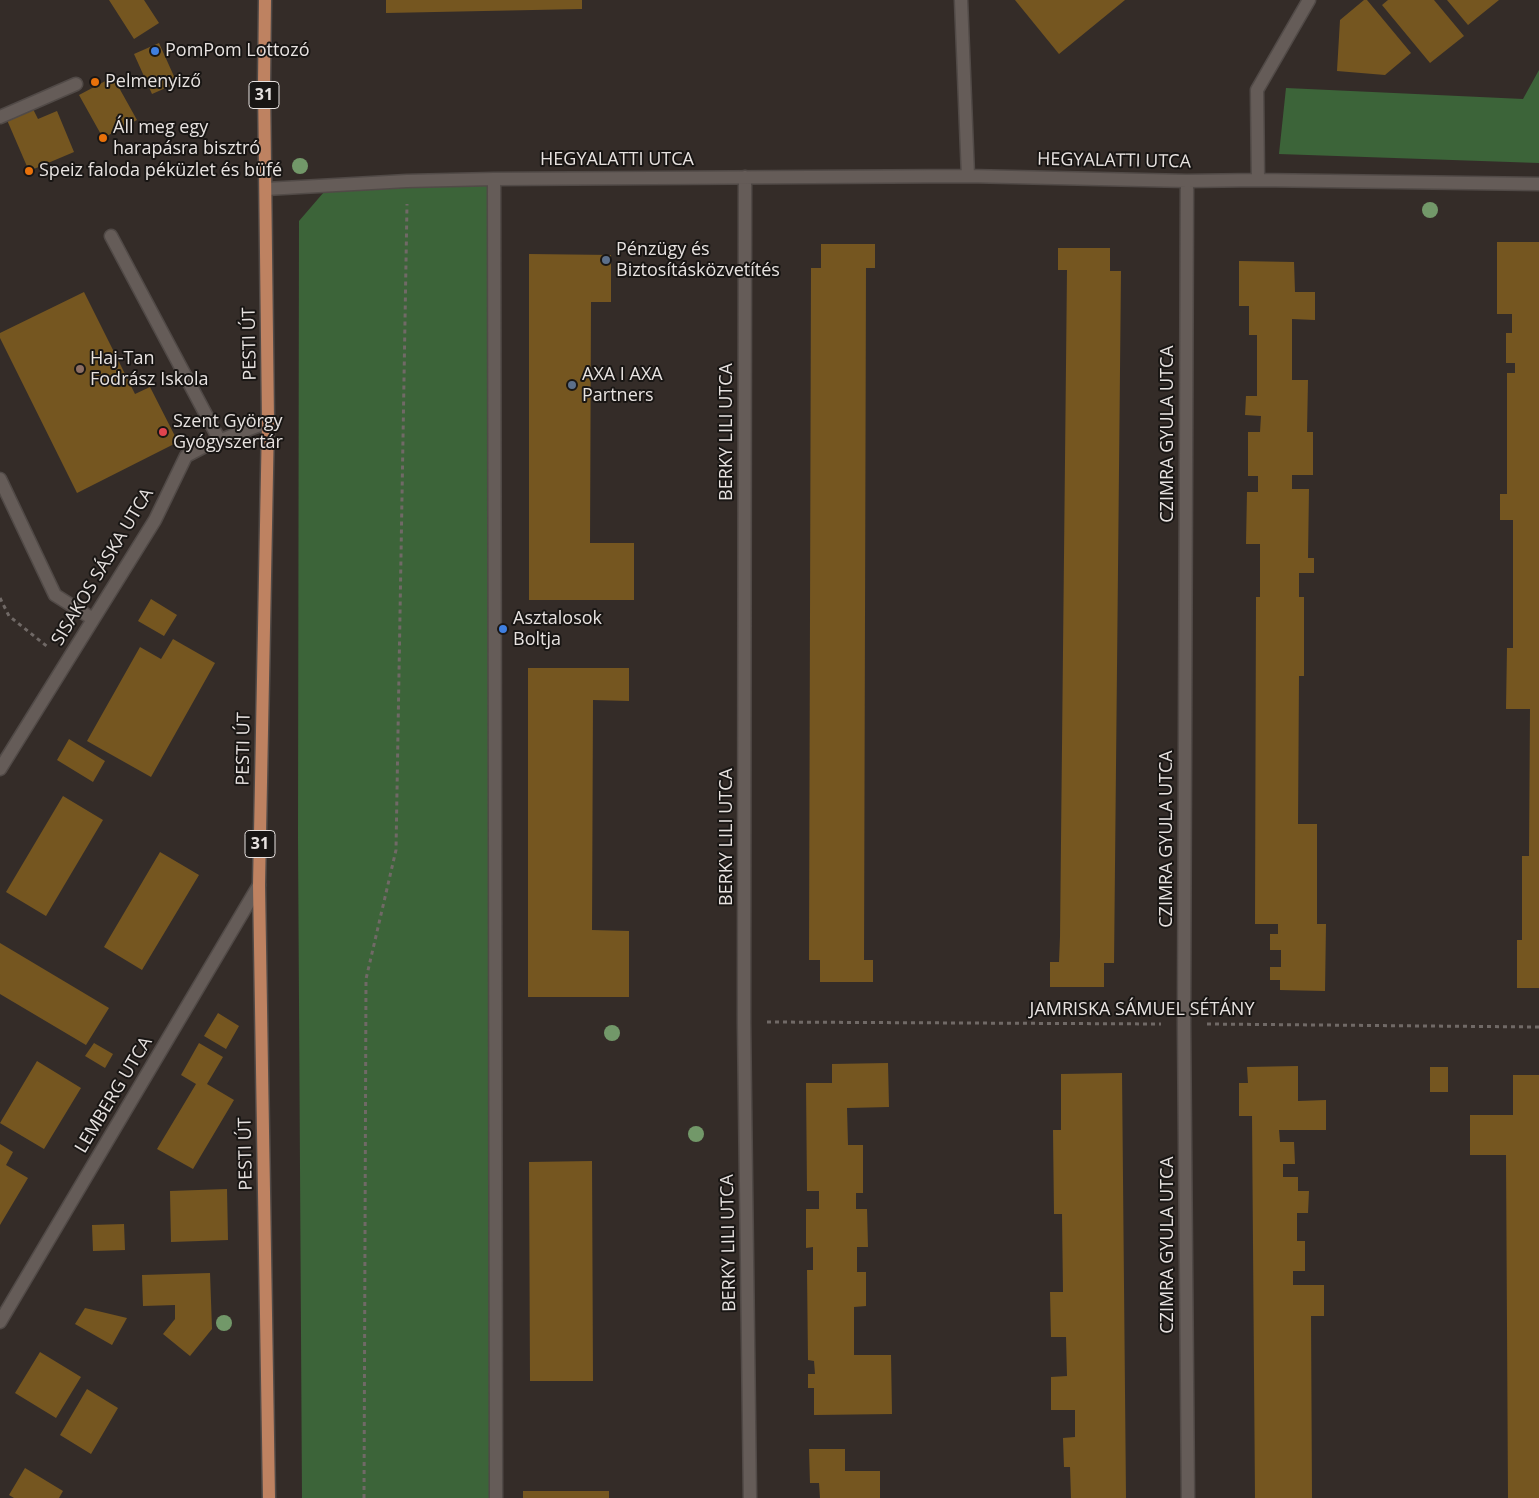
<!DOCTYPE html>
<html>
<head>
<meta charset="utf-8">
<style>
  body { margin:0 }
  canvas { display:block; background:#342c28 }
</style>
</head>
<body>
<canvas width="1539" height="1498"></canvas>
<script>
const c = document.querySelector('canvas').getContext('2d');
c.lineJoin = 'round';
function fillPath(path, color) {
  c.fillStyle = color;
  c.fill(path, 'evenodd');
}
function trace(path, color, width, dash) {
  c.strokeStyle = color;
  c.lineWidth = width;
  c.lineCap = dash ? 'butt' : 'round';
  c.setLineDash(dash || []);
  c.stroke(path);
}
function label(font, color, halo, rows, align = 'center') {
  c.font = font + ' "Open Sans",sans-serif';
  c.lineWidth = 4;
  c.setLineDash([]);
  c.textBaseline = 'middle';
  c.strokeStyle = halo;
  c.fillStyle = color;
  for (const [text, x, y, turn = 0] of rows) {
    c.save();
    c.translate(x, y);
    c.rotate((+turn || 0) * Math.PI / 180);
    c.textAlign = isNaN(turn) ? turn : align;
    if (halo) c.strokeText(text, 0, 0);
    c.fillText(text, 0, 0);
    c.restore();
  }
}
const green = new Path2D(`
  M1539,70V163L1279,154L1286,88L1523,99Z
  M494,179L496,1498H302L298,837L299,221L330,185Z`);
const building = new Path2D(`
  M109,0H144L159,23L134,39Z
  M386,0H582V9L386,13Z
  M1015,0H1125L1059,54Z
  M1364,0H1367L1411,53L1385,75L1337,71L1340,20Z
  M1388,0H1434L1464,36L1430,63L1382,5Z
  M1447,0H1499L1468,25Z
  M159,43L177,83L152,94L134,54Z
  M113,77L137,120L103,138L79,95Z
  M33,109L38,119L57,111L74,152L29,171L7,120Z
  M1497,242H1539V988H1517V940H1522V856H1529L1530,709H1506L1507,648H1513V520H1500V494H1507V373H1515V363H1506V333H1512V314H1497Z
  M821,244H875V268H866L864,960H873V982H820V960H809L811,268H821Z
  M1058,248H1110V271H1121L1114,963H1104V987H1050V962H1059L1060,937L1067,270H1058Z
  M529,254L611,255V302H591L590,543H634V600H529Z
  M1239,261L1294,262L1295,292H1315V320L1292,319V380H1308L1307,432H1313V475H1292V489H1309L1308,558H1314V573H1299V597H1304V676H1299L1298,824H1317V924H1326L1325,991L1280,990V980H1270V967H1281V950H1270V934H1278V924H1255L1256,597H1260V544H1246L1247,492H1258V476H1248V432H1260L1261,416L1245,415L1246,396H1257V335H1249V306H1239Z
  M84,292L135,394L150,387L178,442L77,493L0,338V333Z
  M151,599L177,615L164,636L138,621Z
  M173,639L215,663L151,777L87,741L140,647L161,659Z
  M528,668H629V701L593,700L592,930L629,931V997H528Z
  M69,739L105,761L93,782L57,760Z
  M63,796L103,820L46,916L6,892Z
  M160,852L199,875L142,970L104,947Z
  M0,943L109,1008L86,1045L0,994Z
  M218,1013L239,1026L226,1049L204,1036Z
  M94,1043L113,1054L105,1068L85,1056Z
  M199,1043L223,1057L207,1084L234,1100L193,1169L157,1149L196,1084L181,1075Z
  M37,1061L81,1088L44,1149L0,1123Z
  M888,1063L889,1107L847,1108L848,1145H863V1193H856V1209H867L868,1247H857V1272H866V1306L854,1307V1355H891L892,1414L814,1415V1388H808V1374H815L814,1361L808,1360L807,1270H813V1247L806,1248V1209H819V1191H807L806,1083H832V1064Z
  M1298,1066V1101L1326,1100V1130H1279L1280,1142H1294L1295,1164H1283V1177H1298V1191H1309L1308,1213H1297V1241H1305V1271H1293V1285H1324V1316H1311L1312,1498H1255L1252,1116H1239V1083H1248L1247,1067Z
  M1430,1067H1448V1092H1430Z
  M1122,1073L1126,1498H1071L1070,1467H1064L1063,1438L1075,1437V1410H1051V1377L1067,1376L1066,1337H1051L1050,1292H1063L1062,1214H1054L1053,1130H1061V1074Z
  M1513,1075H1539V1498H1508L1506,1155H1470V1115H1513Z
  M0,1144L13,1152L6,1165L28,1178L0,1225Z
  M592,1161L593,1381H530L529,1162Z
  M227,1189L228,1240L171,1242L170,1191Z
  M124,1224L125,1250L93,1251L92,1225Z
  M210,1273L212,1329L190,1356L163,1334L175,1319V1305L143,1306L142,1275Z
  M85,1308L127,1318L112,1345L75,1324Z
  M40,1352L81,1377L56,1418L15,1393Z
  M87,1389L118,1408L91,1454L60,1435Z
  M809,1449H845V1471H880V1498H820L819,1483H810Z
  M25,1468L63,1491L59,1498H14L9,1495Z
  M523,1491H609V1498H523Z`);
const path = new Path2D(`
  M0,598L9,616L49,648
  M767,1022L1161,1024
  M1207,1024L1539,1027
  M364,1498L366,979L396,850L407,204`);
const minor = new Path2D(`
  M961,0L968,176
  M0,117L76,84
  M745,177L744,1022L750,1498
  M494,179L496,1498
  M1258,180L1257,90L1309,0
  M1187,181L1184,1024L1188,1498
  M266,189L407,181L494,179L968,176L1187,181L1258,180L1539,184
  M111,236L220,441
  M0,479L55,595L93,619
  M0,769L155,520L186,456L205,446L268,422
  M0,1322L259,885`);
const major = new Path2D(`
  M265,0L264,84L268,422L259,885L269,1498`);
const trees = [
  [300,166],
  [1430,210],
  [612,1033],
  [696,1134],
  [224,1323]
];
const markers = [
  [155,51,5,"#3f7fe0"],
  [95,82,5,"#e8710a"],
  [103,138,5,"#e8710a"],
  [29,171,5,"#e8710a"],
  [606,260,5,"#5c6f8a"],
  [80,369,5,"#8d6e63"],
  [572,385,5,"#5c6f8a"],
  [163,432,5,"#e0444e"],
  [503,629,5,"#3f7fe0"]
];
const shields = [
  [264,95,30],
  [260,844,30]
];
const shieldNames = [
  ["31",264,95],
  ["31",260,844]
];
const poiNames = [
  ["PomPom Lottozó",165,51],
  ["Pelmenyiző",105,82],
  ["Áll meg egy",113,128],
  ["harapásra bisztró",113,149],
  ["Speiz faloda péküzlet és büfé",39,171],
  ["Pénzügy és",616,250],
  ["Biztosításközvetítés",616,271],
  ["Haj-Tan",90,359],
  ["Fodrász Iskola",90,380],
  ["AXA I AXA",582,375],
  ["Partners",582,396],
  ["Szent György",173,422],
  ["Gyógyszertár",173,443],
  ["Asztalosok",513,619],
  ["Boltja",513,640]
];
const streetNames = [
  ["HEGYALATTI UTCA",617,160],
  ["HEGYALATTI UTCA",1114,161,1],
  ["PESTI ÚT",250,344,-91],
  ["BERKY LILI UTCA",727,432,-90],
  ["CZIMRA GYULA UTCA",1168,434,-90],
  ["SISAKOS SÁSKA UTCA",103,567,-59],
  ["PESTI ÚT",244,749,-89],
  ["BERKY LILI UTCA",727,837,-90],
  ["CZIMRA GYULA UTCA",1167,839,-90],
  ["JAMRISKA SÁMUEL SÉTÁNY",1142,1010],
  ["LEMBERG UTCA",114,1095,-59],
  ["PESTI ÚT",246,1154,-91],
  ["BERKY LILI UTCA",729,1243,-91],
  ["CZIMRA GYULA UTCA",1168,1245,-90]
];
fillPath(green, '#3c6439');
fillPath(building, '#755620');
trace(minor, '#514a47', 15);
trace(major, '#514a47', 15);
trace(path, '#706966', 3, [4, 4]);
trace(minor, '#655c58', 12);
trace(major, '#be8261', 12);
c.fillStyle = '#729869';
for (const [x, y] of trees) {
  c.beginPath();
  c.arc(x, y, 8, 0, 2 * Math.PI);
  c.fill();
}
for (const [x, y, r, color] of markers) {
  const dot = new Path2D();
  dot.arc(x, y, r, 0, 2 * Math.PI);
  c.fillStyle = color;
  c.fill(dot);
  trace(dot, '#191614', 2);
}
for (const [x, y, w] of shields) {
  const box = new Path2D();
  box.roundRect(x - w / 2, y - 13.5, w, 27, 4);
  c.fillStyle = '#191614';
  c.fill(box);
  trace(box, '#e7e2e0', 1);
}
label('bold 16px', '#e7e2e0', null, shieldNames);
label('18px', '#e7e2e0', '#191614', poiNames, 'left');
label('18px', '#e7e2e0', '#191614', streetNames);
</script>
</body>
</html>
